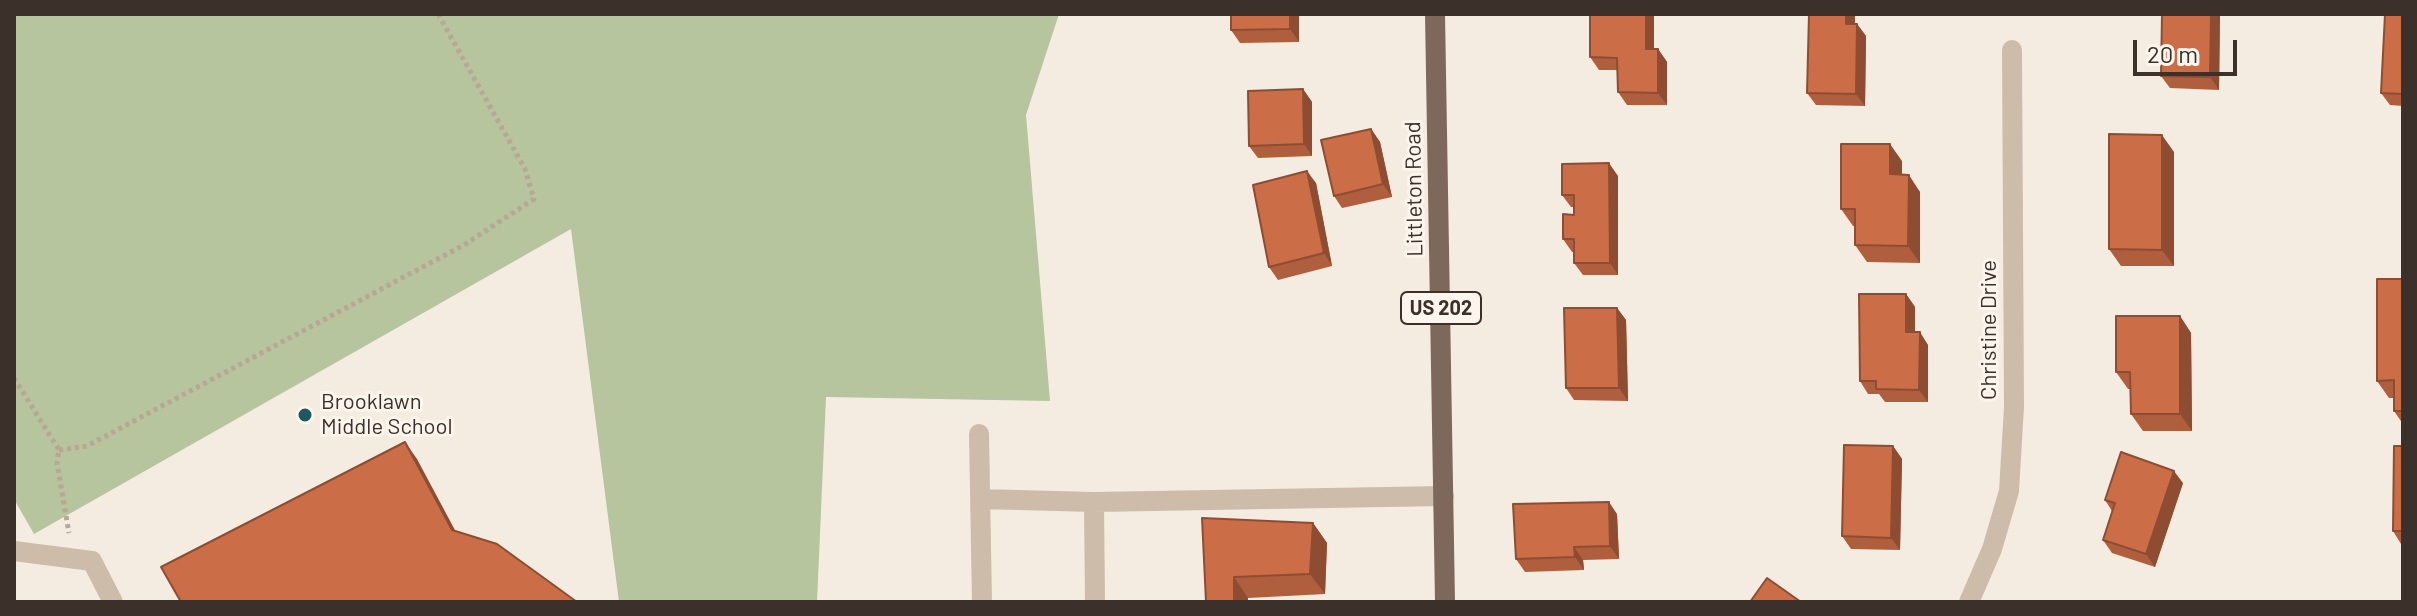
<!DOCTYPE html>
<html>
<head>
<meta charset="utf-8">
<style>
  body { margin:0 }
  #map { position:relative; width:2417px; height:616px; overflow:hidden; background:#f4ece0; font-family:Barlow,sans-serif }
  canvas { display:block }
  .frame { position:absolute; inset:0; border:16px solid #3b302a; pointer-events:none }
  .scale { position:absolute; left:2133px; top:40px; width:104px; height:36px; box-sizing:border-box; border:4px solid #3b302a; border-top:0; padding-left:10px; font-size:24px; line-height:28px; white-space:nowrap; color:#3b302a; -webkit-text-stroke:6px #fbf5ed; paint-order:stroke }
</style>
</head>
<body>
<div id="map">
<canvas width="2417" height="616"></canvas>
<div class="frame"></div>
<div class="scale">20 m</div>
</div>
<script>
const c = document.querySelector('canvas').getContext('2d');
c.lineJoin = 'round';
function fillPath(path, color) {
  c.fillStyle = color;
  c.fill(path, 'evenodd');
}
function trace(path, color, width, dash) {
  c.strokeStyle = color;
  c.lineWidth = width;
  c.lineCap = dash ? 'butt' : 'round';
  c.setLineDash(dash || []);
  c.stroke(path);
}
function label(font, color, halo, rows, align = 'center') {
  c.font = font + ' Barlow,sans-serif';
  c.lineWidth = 6;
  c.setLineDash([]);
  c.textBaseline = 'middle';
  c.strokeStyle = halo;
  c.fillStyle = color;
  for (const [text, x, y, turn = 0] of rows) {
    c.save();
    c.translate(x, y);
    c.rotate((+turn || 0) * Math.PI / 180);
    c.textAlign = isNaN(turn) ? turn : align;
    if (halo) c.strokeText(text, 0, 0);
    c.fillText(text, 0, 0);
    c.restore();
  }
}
const green = new Path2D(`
  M14,14H1059L1026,115L1050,401L826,397L817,602H619L571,229L34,534L14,499Z`);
const path = new Path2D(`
  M14,378L59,450L57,463L69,533
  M59,450L87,446L464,245L534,199L525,169L438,14`);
const minor = new Path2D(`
  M979,434L982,602
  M980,499L1094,502
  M14,551L92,561L113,602
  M1095,602L1094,502L1444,496
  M1969,602L1992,549L2009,491L2014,407L2012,50`);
const major = new Path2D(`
  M1435,14L1445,602`);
const wall = new Path2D(`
  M1299,14V42L1240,43L1231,30Z
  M1654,14V49H1658L1667,62V105H1627L1618,92L1617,70H1599L1590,57Z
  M1809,14H1855V24H1857L1866,36L1865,106L1816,105L1807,93Z
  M2220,14L2219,90L2170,88L2161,76Z
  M2403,14V106L2390,105L2381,93Z
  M1303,89L1312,102V156L1258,158L1249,146Z
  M1371,129L1380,142L1392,197L1342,208L1334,196Z
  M2174,152V266H2121L2109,249Z
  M1902,161V174L1920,192V263L1867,262L1855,245V226H1853L1841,209Z
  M1618,176V275H1583L1574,263V252H1572L1563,239L1574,215V207H1571L1562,195Z
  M1316,183L1332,266L1278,280L1269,267Z
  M2403,279V424L2394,411V398H2389L2377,381Z
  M1906,294L1915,307V332L1928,345V402H1885L1879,394H1868L1860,381Z
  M1617,308L1626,320L1628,401L1574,400L1566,388Z
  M2180,316L2191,333L2192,431H2143L2131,414L2130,389H2128L2116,372Z
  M1893,446L1902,459L1900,550L1851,549L1842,536Z
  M2403,446V544H2401L2393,531Z
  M2183,483L2155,567L2112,553L2103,540L2112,511L2105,500Z
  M1617,514L1619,559L1583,560L1584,570L1525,572L1516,559Z
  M1202,518L1313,523L1327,543L1325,594L1248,598L1206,602Z`);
const shadedWall = new Path2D(`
  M1290,14H1299V42L1290,29Z
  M1646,14H1654V62L1646,49Z
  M1846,14H1855V36L1846,24Z
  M2211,14H2220L2219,90L2210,77Z
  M1857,24L1866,36L1865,106L1856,94Z
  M1658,49L1667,62V105L1658,93Z
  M1303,89L1312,102V156L1304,144Z
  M1371,129L1380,142L1392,197L1383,184Z
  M2162,135L2174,152V266L2162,250Z
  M1890,144L1902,161V191L1890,174Z
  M1609,163L1618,176V275L1610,263Z
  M1307,171L1316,183L1332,266L1324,253Z
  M1909,175L1920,192V263L1908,246Z
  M1906,294L1915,307V344L1906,332Z
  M1617,308L1626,320L1628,401L1619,388Z
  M2180,316L2191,333L2192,431L2180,414Z
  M1920,332L1928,345V402L1919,390Z
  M405,442L417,459L464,547L452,530Z
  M1893,446L1902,459L1900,550L1891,538Z
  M2174,471L2183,483L2155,567L2146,554Z
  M1609,502L1617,514L1619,559L1610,546Z
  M1313,523L1327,543L1325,594L1310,574Z
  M1574,547L1583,560L1584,570L1575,557Z
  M1234,577L1248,598V602H1234Z`);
const building = new Path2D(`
  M1231,14H1290V29L1231,30Z
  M1590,14H1646V49H1658V93L1618,92L1617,58L1590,57Z
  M1809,14H1846V24H1857L1856,94L1807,93Z
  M2162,14H2211L2210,77L2161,76Z
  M2385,14H2403V94L2381,93Z
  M1303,89L1304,144L1249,146L1248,91Z
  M1371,129L1383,184L1334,196L1321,140Z
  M2109,134L2162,135V250L2109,249Z
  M1841,144H1890V174L1909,175L1908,246L1855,245V209H1841Z
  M1609,163L1610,263H1574V239H1563V214L1574,215V195H1562V164Z
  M1307,171L1324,253L1269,267L1253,185Z
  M2377,279H2403V411H2394V380L2377,381Z
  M1859,294H1906V332H1920L1919,390L1876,389V381H1860Z
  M1564,308H1617L1619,388H1566Z
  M2116,316H2180V414H2131L2130,372H2116Z
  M405,442L452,530L497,544L577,602H181L161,567Z
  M1844,445L1893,446L1891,538L1842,536Z
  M2394,446H2403V531H2393Z
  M2121,452L2174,471L2146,554L2103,540L2115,503L2105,500Z
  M1609,502L1610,546L1574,547L1575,557L1516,559L1513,504Z
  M1202,518L1313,523L1310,574L1234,577V602H1206Z
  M1767,578L1801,602H1750Z`);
const markers = [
  [305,415,8,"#1d575f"]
];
const shields = [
  [1441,308,80]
];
const shieldNames = [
  ["US 202",1441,308]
];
const streetNames = [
  ["Littleton Road",1414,189,-91],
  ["Christine Drive",1989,330,-90]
];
const poiNames = [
  ["Brooklawn",321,402],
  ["Middle School",321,427]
];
fillPath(green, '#b6c59e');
trace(path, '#b9a694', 5, [4, 4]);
trace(minor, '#cdbcaa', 20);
trace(major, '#7d685b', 20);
fillPath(wall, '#af5f3d');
fillPath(shadedWall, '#8e4d32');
fillPath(building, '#cb6e47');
trace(building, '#8e4d32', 2);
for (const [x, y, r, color] of markers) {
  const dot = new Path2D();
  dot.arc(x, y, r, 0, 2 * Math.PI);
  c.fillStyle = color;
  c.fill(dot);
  trace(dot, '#fbf5ed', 3);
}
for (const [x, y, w] of shields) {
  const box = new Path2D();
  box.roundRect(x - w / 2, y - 16, w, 32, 6);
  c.fillStyle = '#fbf5ed';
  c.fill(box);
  trace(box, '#3b302a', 2);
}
label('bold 20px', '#3b302a', null, shieldNames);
label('22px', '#3b302a', '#fbf5ed', streetNames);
label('22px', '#3b302a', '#fbf5ed', poiNames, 'left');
</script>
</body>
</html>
